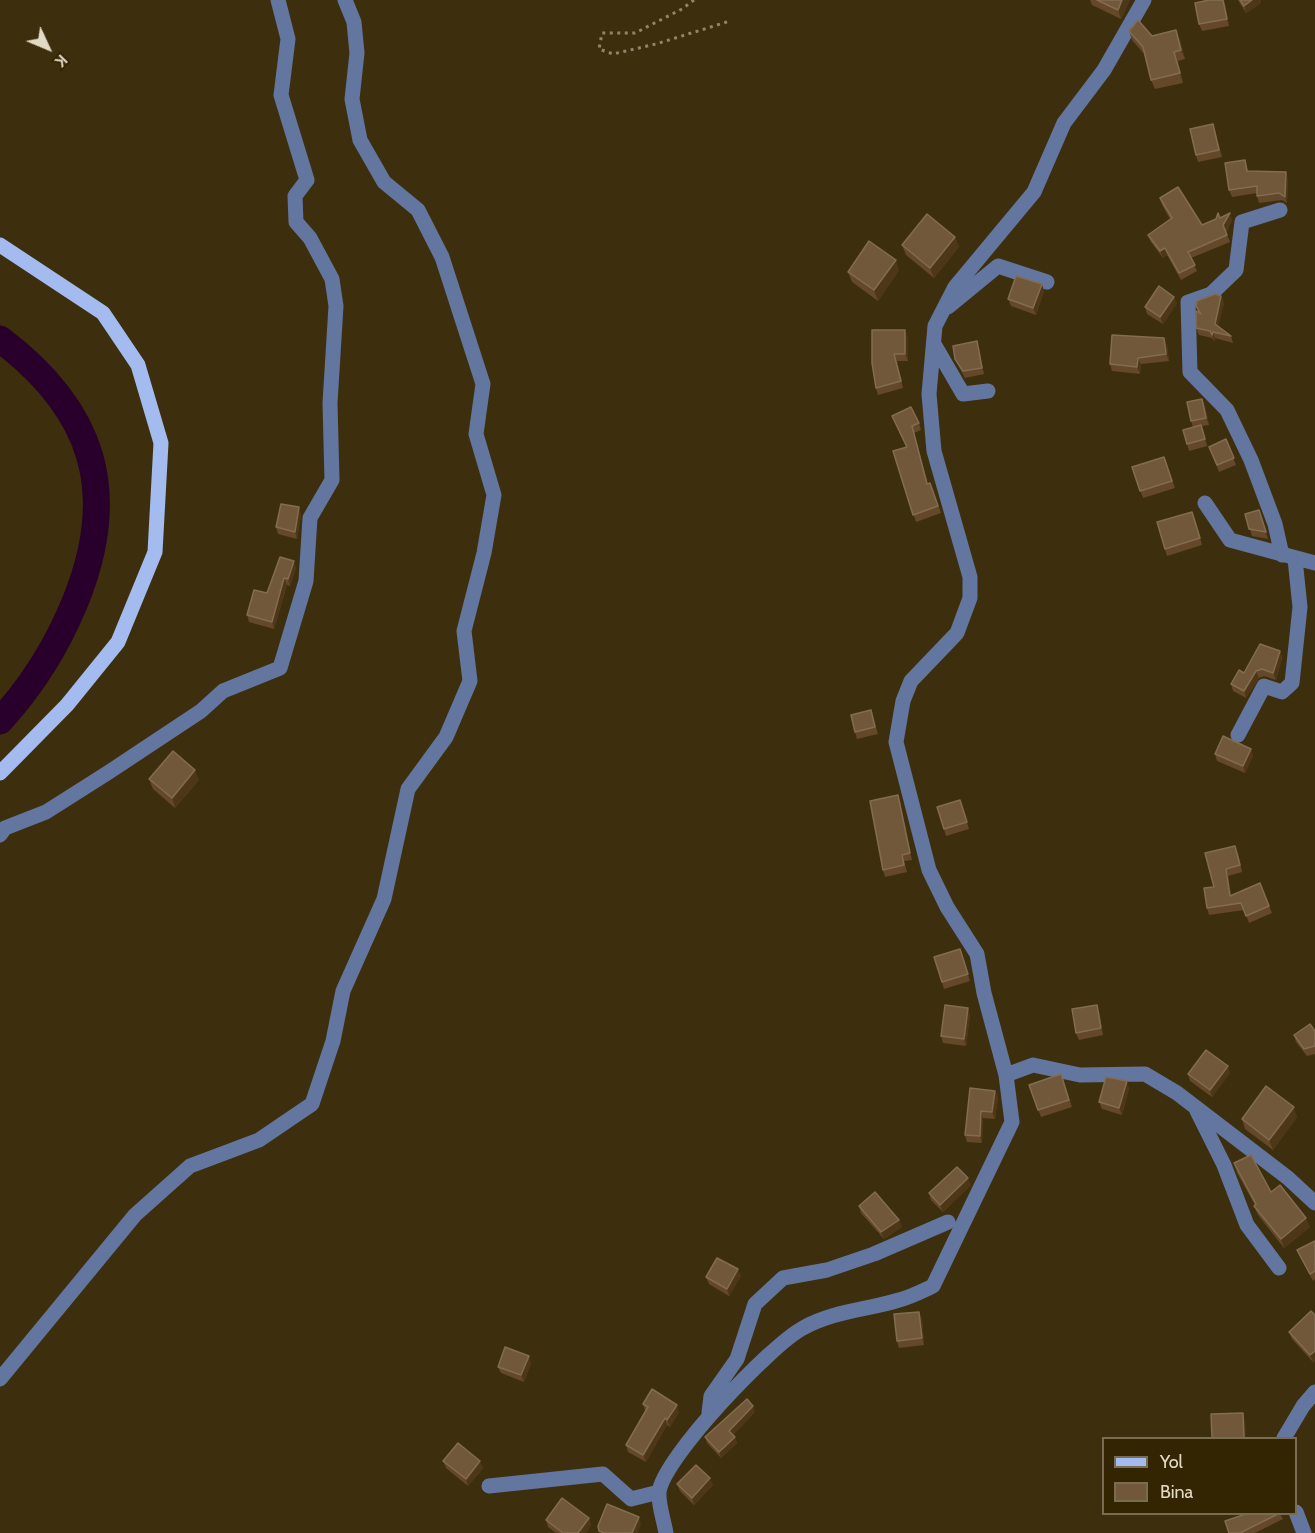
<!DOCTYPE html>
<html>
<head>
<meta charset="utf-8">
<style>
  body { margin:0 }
  #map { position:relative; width:1315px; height:1533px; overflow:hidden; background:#3d2f0d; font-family:Cabin,sans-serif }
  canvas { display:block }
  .legend { position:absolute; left:1102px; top:1437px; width:195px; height:78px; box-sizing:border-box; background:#332502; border:2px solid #796d51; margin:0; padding:8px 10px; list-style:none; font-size:18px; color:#e2dac7 }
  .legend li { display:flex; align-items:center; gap:12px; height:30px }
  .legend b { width:30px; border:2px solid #796d51 }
  .north { position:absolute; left:18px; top:18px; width:60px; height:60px; -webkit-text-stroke:4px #332502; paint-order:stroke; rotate:134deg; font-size:16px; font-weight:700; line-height:24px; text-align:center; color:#e2dac7 }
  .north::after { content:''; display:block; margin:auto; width:21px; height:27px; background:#e2dac7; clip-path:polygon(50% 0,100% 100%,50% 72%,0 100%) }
</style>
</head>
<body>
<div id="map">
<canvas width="1315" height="1533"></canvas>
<ul class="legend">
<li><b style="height:8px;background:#a4bbef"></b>Yol</li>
<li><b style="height:16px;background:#71583a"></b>Bina</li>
</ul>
<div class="north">K</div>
</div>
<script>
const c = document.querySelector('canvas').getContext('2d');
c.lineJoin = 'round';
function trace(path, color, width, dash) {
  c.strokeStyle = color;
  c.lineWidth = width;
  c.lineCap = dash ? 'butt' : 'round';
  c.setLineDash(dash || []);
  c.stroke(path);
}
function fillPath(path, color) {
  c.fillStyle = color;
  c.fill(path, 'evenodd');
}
const river = new Path2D(`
  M0,339C94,410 120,492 75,602C57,646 32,686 0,721`);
const path = new Path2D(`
  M694,0L682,9L635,33H602L599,49L613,54L656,44L730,21`);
const minor = new Path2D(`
  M1280,210L1242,222L1236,270L1211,294L1188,302L1190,372L1227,410L1251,460L1275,524L1282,555
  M948,307L998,266L1047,282
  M934,344L963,394L988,391
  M1205,503L1230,540L1315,563
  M1238,735L1264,686L1282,692L1292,683L1300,607L1295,559
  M0,835L5,828L46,812L109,772L201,711L223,691L280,668L306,581L310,518L332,480L330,403L336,306L332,279L310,238L296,222L295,196L307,180L281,95L288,39L278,0
  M1006,1075L1033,1065L1080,1075L1145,1074L1177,1093L1288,1178L1315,1203
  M1197,1111L1224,1165L1247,1225L1279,1268
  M0,1379L135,1215L190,1166L259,1140L312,1104L333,1041L343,991L384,899L408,789L446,737L470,681L464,631L484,553L494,495L476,434L483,384L442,257L418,210L384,182L360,140L352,99L357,53L354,22L345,0
  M709,1413L711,1396L737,1359L755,1304L783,1278L827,1270L874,1254L948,1222
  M1284,1438L1303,1406L1315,1392
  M489,1486L603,1474L631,1499L659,1492
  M1296,1512L1304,1533
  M666,1533C664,1521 658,1504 659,1492C664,1457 771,1345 803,1328C833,1311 867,1310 899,1300C911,1297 922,1291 933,1286L1012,1122L1006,1075L984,993L977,954L947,907L929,870L896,742L903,701L911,681L957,633L970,598V577L934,451L929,394L935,326L955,287L1034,192L1064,123L1104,70L1144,0`);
const major = new Path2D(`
  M0,245L103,313L138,365L161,443L155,552L118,642L67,705L0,773`);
const wall = new Path2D(`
  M1090,0H1130L1121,19L1092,5Z
  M1238,0H1261V3L1246,13Z
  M1225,4L1229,26L1202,31L1199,24Z
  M1129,31L1152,36L1180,40L1185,59L1178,61L1183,83L1155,89L1151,80L1145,55L1132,40Z
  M1213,124L1222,157L1198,162L1196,155Z
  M1245,160L1248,171L1288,179L1287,203L1282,200L1259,203L1257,196V193L1232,197L1229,190Z
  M1160,198L1202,225L1220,218L1232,220L1226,232L1230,242L1191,258L1197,271L1181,280L1167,255L1163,258L1151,242L1148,235L1170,219L1162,205Z
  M955,237L959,247L934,278L906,255L902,245Z
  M899,270L878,301L852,282L848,272Z
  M1044,291L1036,315L1011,306L1008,299Z
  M1221,296L1224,303L1218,326L1231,336L1233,343L1215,338V342L1212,338L1199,335L1196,328L1199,313L1196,306Z
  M1177,303L1163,324L1147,314L1145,307Z
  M908,337V361H897L903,388L878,395L876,388L872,363Z
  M977,341L979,348L984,374L965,378L958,365L955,359Z
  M1167,345L1169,361L1141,364L1140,374L1112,371L1110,364Z
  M1205,406L1209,425L1202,426L1207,446L1189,451L1187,444L1193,427L1191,421Z
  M892,416L919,423L921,430L914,433L928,484L930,483L941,513L916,522L893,451L906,447Z
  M1226,439L1236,465L1219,472L1209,447Z
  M1164,457L1175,488L1143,498L1132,467Z
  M301,514L297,539L278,534L276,527Z
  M1245,514L1262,517L1268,539L1252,536Z
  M1195,519L1202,545L1167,556L1165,549Z
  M280,557L296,568L290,586L287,585L274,629L249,622L247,615L267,593Z
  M1280,651L1282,658L1276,680L1264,676L1259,678L1246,698L1233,691L1231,684Z
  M873,717L878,734L857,739L855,732Z
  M1251,749L1253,756L1245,773L1217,761L1215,754Z
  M149,779L199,780L175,808L153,789Z
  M960,800L969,829L946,836L944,829Z
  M900,802L912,860L904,861L907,872L885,877L883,870Z
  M1205,853H1238L1242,872L1228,876L1231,895L1260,883L1272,913L1249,923L1244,910L1209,915L1207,908L1214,887Z
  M960,949L970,981L944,989L934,957Z
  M1099,1012L1103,1035L1079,1040L1076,1033Z
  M970,1015L966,1046L943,1043L941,1036Z
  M1315,1031V1054L1307,1056L1296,1042L1294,1035Z
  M1230,1073L1212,1097L1190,1081L1188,1074Z
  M1061,1074L1072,1107L1041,1117L1029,1085Z
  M1129,1088L1122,1115L1102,1109L1099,1102Z
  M995,1091L998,1098L995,1119L983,1118L982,1143L967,1142L965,1135Z
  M1297,1117L1273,1150L1245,1129L1242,1119Z
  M1234,1163L1271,1192L1310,1227L1284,1248L1258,1215L1254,1206L1255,1205L1237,1173Z
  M971,1185L943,1212L931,1200L929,1193Z
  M859,1206L899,1220L902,1227L884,1239L861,1213Z
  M1315,1241V1279L1313,1281L1300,1257L1297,1250Z
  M741,1276L729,1296L709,1284L706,1277Z
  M919,1312L922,1319L924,1345L899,1348L897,1341Z
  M1315,1315V1361L1313,1362L1292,1339L1289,1332Z
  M531,1363L524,1382L501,1373L498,1367Z
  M643,1404L679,1412L670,1427L667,1425L646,1462L628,1452L626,1445L645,1411Z
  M755,1412L733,1435L737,1443L721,1458L707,1443L705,1437Z
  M443,1461L483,1468L468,1486L446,1468Z
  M677,1484L713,1485L694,1505L680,1491Z
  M1246,1514H1280L1283,1519L1255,1533H1229Z
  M589,1518L591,1525L586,1533H556L548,1527L546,1520Z`);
const shadedWall = new Path2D(`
  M1122,0H1130L1121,19L1118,10Z
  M1223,0L1225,4L1229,26L1227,19Z
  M1252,0H1261V3L1246,13L1244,6Z
  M1176,30L1180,40L1185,59L1181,50Z
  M1174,52L1178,61L1183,83L1180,73Z
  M1286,172L1288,179L1287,203L1285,197Z
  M1230,213L1232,220L1225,232L1223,225Z
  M955,237L959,247L934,278L930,268Z
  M1165,248L1167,255L1163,258L1160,251Z
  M896,260L899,270L878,301L874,290Z
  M1042,284L1044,291L1036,315L1033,308Z
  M1221,296L1224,303L1217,331L1215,324Z
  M1174,297L1177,303L1163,324L1160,317Z
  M905,330L908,337V361L905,354Z
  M1213,332L1215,338V342L1212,335Z
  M1164,338L1167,345L1169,361L1166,354Z
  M977,341L979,348L984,374L982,368Z
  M894,354L897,361L903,388L901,381Z
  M1138,358L1141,364L1140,374L1137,367Z
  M1202,399L1205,406L1209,425L1206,418Z
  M299,507L301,514L297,539L295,532Z
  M294,561L296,568L290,586L288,579Z
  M284,578L287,585L274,629L272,622Z
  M1280,651L1282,658L1276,680L1273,673Z
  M1256,671L1259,678L1246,698L1244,691Z
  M1251,749L1253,756L1245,773L1243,766Z
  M195,770L199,780L175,808L172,798Z
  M898,795L900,802L912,860L910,853Z
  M1226,869L1228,876L1232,903L1230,896Z
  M1097,1005L1099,1012L1103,1035L1101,1028Z
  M968,1008L970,1015L966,1046L964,1039Z
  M1228,1066L1230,1073L1212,1097L1210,1090Z
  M1127,1081L1129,1088L1122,1115L1119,1108Z
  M995,1091L998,1098L995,1119L992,1112Z
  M1294,1107L1297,1117L1273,1150L1269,1140Z
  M981,1111L983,1118L982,1143L980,1136Z
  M968,1178L971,1185L943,1212L940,1205Z
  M1306,1218L1310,1227L1284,1248L1281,1239Z
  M899,1220L902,1227L884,1239L881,1232Z
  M738,1269L741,1276L729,1296L727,1289Z
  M919,1312L922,1319L924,1345L922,1338Z
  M1315,1351V1361L1313,1362L1310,1355Z
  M529,1356L531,1363L524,1382L521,1375Z
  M677,1405L679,1412L670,1427L667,1420Z
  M753,1406L755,1412L732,1437L729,1431Z
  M1243,1413L1245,1420L1246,1438H1244Z
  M665,1418L667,1425L646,1462L643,1455Z
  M735,1437L737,1443L721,1458L719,1452Z
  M480,1461L483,1468L468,1486L466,1479Z
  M710,1478L713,1485L694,1505L692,1498Z
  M639,1517L641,1524L638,1533H632Z
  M589,1518L591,1525L586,1533H578Z`);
const building = new Path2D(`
  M1097,0H1122L1118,10Z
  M1209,0H1223L1227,19L1199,24L1195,3Z
  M1240,0H1252L1244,6Z
  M1138,20L1152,36L1176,30L1181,50L1174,52L1180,73L1151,80L1143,47L1129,31Z
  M1213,124L1219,150L1196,155L1190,129Z
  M1245,160L1247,171L1286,172L1285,197L1279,193L1257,196V186L1229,190L1225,163Z
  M1178,187L1202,225L1216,219L1218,213L1220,218L1230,213L1223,225L1227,235L1188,252L1195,265L1179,273L1165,248L1160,251L1148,235L1172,218L1160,198Z
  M927,214L955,237L930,268L902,245Z
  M869,241L896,260L874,290L848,272Z
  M1016,276L1042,284L1033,308L1008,299Z
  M1159,286L1174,297L1160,317L1145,307Z
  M1215,294L1221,296L1215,324L1231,336L1213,332L1212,335L1210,331L1196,328V311L1201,314L1196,306L1197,301Z
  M872,330H905V354H894L901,381L876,388L872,363Z
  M1112,335L1164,338L1166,354L1138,358L1137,367L1110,364Z
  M977,341L982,368L963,371L955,359L953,346Z
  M1202,399L1206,418L1191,421L1187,402Z
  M911,407L919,423L912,426L927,484L930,483L938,506L913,515L893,451L907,447L892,416Z
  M1201,425L1205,439L1187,444L1183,430Z
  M1226,439L1234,458L1217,465L1209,447Z
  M1164,457L1172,481L1140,491L1132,467Z
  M281,504L299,507L295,532L276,527Z
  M1259,510L1266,532L1249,529L1245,514Z
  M1192,512L1200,538L1165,549L1157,522Z
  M280,557L294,561L288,579L284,578L272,622L247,615L254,590L267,593Z
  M1260,644L1280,651L1273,673L1262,669L1256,671L1244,691L1231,684L1239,670L1244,673Z
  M871,710L875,727L855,732L851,715Z
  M1223,736L1251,749L1243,766L1215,754Z
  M173,751L195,770L172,798L149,779Z
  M898,795L910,853L902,855L904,865L883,870L870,801Z
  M960,800L967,822L944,829L937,807Z
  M1235,846L1240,865L1226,869L1230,896L1260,883L1269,906L1246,916L1241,903L1207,908L1204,888L1214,887L1205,853Z
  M960,949L968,974L942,982L934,957Z
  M945,1005L968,1008L964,1039L941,1036Z
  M1097,1005L1101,1028L1076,1033L1072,1009Z
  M1310,1024L1315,1031V1046L1304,1049L1294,1035Z
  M1206,1050L1228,1066L1210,1090L1188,1074Z
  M1061,1074L1069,1100L1038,1110L1029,1085Z
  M1106,1077L1127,1081L1119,1108L1099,1102Z
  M1266,1086L1294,1107L1269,1140L1242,1119Z
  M970,1088L995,1091L992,1112L981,1111L980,1136L965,1135Z
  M1251,1155L1271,1192L1280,1185L1306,1218L1281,1239L1254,1206L1256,1204L1234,1163Z
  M957,1167L968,1178L940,1205L929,1193Z
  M875,1192L899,1220L881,1232L859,1206Z
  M1315,1241V1271L1310,1274L1297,1250Z
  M717,1258L738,1269L727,1289L706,1277Z
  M1311,1311L1315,1315V1351L1310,1355L1289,1332Z
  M919,1312L922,1338L897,1341L894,1314Z
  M505,1347L529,1356L521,1375L498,1367Z
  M652,1389L677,1405L667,1420L665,1418L643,1455L626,1445L648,1407L643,1404Z
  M747,1399L753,1406L729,1431L735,1437L719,1452L705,1437Z
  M1243,1413L1244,1438H1212L1211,1414Z
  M458,1443L480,1461L466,1479L443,1461Z
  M696,1465L710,1478L692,1498L677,1484Z
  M562,1498L589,1518L578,1533H563L546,1520Z
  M607,1504L639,1517L632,1533H604L599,1531L598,1526Z
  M1246,1514H1278L1240,1533H1229L1225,1521Z`);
trace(river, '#29002b', 27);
trace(path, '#90856b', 3, [3, 4.5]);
trace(minor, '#6376a0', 15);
trace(major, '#a4bbef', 15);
fillPath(wall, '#644829');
fillPath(shadedWall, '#4e3717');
fillPath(building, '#71583a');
trace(building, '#836c50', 1.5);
</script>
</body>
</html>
